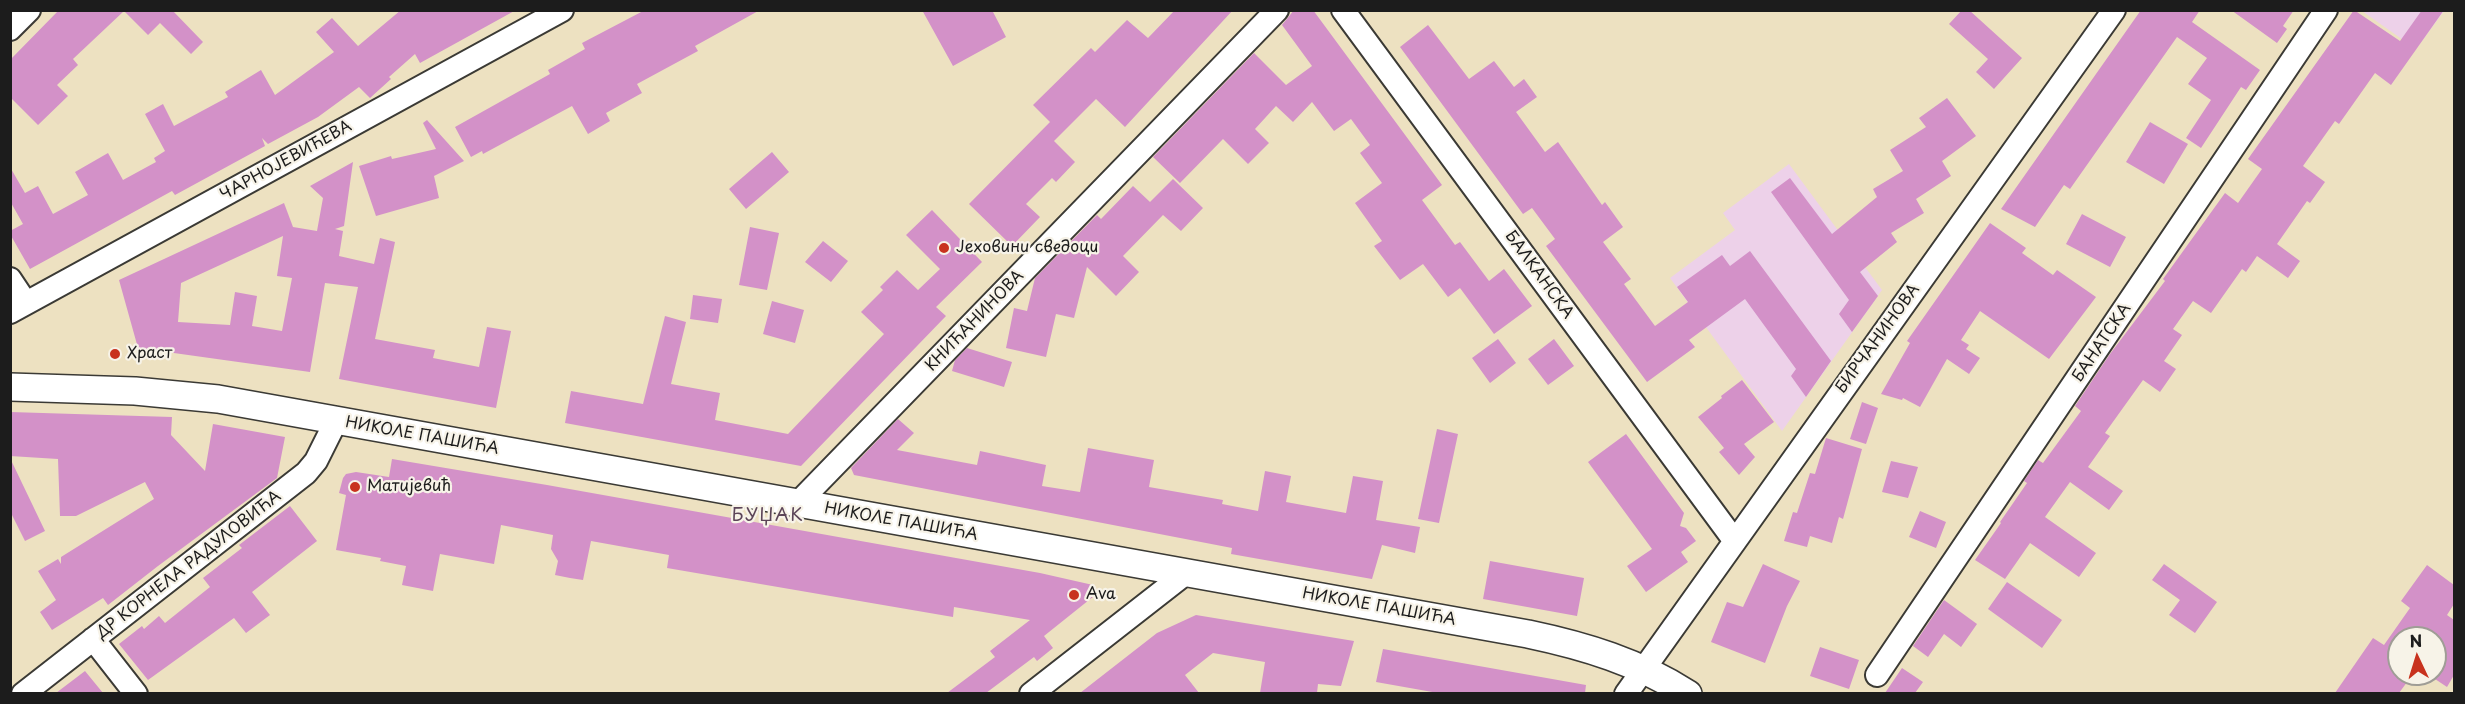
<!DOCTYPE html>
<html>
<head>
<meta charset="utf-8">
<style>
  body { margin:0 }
  #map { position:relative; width:2465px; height:704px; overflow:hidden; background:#ede1c1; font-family:"Playpen Sans",sans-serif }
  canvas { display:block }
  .frame { position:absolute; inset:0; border:12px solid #1c1c1c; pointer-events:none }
  .north { position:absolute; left:2387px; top:626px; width:60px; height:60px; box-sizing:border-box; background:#f7f3e8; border:2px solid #9f9d96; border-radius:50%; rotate:356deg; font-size:16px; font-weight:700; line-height:24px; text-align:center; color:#1c1c1c }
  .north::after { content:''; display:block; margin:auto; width:21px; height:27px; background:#c8321e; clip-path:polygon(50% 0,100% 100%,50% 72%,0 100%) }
</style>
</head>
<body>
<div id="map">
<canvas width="2465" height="704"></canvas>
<div class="frame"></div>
<div class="north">N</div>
</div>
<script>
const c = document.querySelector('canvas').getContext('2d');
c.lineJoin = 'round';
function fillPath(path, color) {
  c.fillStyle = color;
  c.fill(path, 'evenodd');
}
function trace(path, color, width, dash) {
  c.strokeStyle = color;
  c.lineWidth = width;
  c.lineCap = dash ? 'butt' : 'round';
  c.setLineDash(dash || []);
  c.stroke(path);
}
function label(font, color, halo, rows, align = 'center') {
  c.font = font + ' "Playpen Sans",sans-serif';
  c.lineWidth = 4.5;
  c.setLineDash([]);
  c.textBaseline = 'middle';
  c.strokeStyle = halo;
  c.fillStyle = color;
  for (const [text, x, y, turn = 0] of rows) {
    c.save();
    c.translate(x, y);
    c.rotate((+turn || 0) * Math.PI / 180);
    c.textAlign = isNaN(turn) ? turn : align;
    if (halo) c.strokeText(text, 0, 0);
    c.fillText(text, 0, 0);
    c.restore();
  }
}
const built = new Path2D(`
  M2362,11H2444L2416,49Z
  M1789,164L1882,290L1782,431L1670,278L1735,230L1723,213Z`);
const building = new Path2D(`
  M59,10H172L203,42L191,54L160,23L148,35L124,11L73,59L78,65L57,85L68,96L38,125L10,97V60Z
  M401,10H516L420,63L415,54L389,77L391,79L370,98L359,87L318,117L268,144L262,138L265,146L175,195L172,191L30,269L10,234V231L23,224L10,201V167L25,193L38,186L53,214L88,195L75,172L108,153L123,180L156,162L154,158L165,151L145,114L163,104L174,126L228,97L225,92L261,70L275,95L334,52L316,32L332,18L358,46Z
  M645,10H760L695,46L698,51L637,84L642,93L606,113L610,121L588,134L572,106L483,154L482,151L471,157L455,127L550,74L548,70L585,49L582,43Z
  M922,10H992L1006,37L953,66Z
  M1175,10H1233L1125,127L1096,99L1054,141L1075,162L1056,182L1052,178L1026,204L1040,217L1012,246L969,204L1050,122L1033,105L1091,48L1095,52L1127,20L1148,38Z
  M1294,10H1313L1442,185L1422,200L1455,245L1460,242L1489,281L1504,269L1532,306L1494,334L1460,288L1448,297L1423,264L1400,280L1374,246L1382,241L1355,203L1382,183L1360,153L1370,145L1351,119L1334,131L1312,102L1293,122L1276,106L1255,129L1269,143L1248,164L1223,139L1180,183L1153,157L1254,53L1286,85L1312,66L1282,25Z
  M1962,10H1969L2022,58L1994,89L1976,72L1988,59L1949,24Z
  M2141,10H2200L2192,22L2260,70L2246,90L2241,87L2201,148L2186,138L2211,100L2188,84L2207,58L2177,37L2070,189L2064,185L2035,227L2001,209Z
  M2231,10H2294L2283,26L2287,29L2277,43Z
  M2354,10L2400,41L2422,10H2444L2391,85L2375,73L2339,124L2335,121L2303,166L2325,182L2310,203L2307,201L2277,244L2300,261L2288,278L2257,256L2246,272L2242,269L2211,313L2193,301L2173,329L2182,335L2164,361L2176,369L2160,392L2143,380L2105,433L2110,436L2088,467L2123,491L2109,510L2070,482L2045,517L2096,553L2079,577L2030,543L2005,579L1975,560L2001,523L2000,522L2027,483L2024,481L2038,460L2043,463L2081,411L2075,406L2110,354L2165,281L2163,279L2225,193L2238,203L2262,169L2248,159Z
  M1428,25L1469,79L1494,61L1514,87L1524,79L1537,97L1516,112L1545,152L1558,142L1602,205L1605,202L1623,227L1603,242L1631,279L1624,284L1655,326L1688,302L1677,287L1722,255L1730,266L1750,251L1831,361L1806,397L1791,376L1796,369L1745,299L1689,340L1695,347L1647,382L1546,246L1555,239L1532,208L1523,214L1400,47Z
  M1947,98L1976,136L1942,161L1951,176L1916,199L1924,213L1891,233L1897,242L1860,272L1878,296L1852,332L1839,314L1849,300L1771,192L1790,178L1832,234L1877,197L1873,189L1903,171L1890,150L1926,127L1919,118Z
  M427,120L464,161L434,176L439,198L376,216L359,166L391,156L392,159L436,149L423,123Z
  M2150,122L2188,144L2164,184L2126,162Z
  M772,152L789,172L746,209L729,189Z
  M353,162L344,226L335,229L343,231L339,256L374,264L380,238L395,242L375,339L435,350L433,358L479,367L487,327L511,331L496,408L339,379L358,287L325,283L310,372L138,348L119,280L284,203L293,227L317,231L323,198L310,186ZM283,236L277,276L292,278L282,331L252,326L257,296L235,292L230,325L178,322L181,283Z
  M1173,179L1203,208L1181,231L1163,215L1123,256L1139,272L1116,296L1087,267L1074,318L1056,314L1046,357L1006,348L1014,308L1027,311L1035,278L1097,215L1101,219L1133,186L1150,202Z
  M932,210L982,262L936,307L946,316L801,466L565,423L571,391L643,404L665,316L686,322L671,384L720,393L715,420L788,434L884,334L861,312L883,290L880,287L897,270L918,290L940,269L906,235Z
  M2082,214L2126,237L2110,267L2066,244Z
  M1990,223L2026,248L2022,253L2053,275L2057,270L2096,297L2049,359L1980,311L1961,340L1969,345L1966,349L1980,358L1969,374L1947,359L1920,407L1903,398L1902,400L1881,394L1910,343L1907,341Z
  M750,227L779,233L767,290L739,285Z
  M823,241L848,261L831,282L805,262Z
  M693,295L722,299L718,323L690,319Z
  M772,301L804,310L795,343L763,334Z
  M1498,339L1516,363L1490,383L1472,358Z
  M1554,339L1574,366L1548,385L1528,359Z
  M967,348L1012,362L1004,387L952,371L955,360Z
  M1742,380L1774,422L1744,444L1755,457L1739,475L1719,452L1724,448L1698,417L1722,398L1721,396Z
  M1862,402L1878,408L1866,444L1850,439Z
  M10,412L172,417L171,435L205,471L213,424L285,437L277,478L158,566L108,605L103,598L52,630L40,612L56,600L38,571L58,559L61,564V557L154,499L145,482L76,516H60L58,459L10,456Z
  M898,419L914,433L897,450L977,465L980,451L1046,465L1042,486L1080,492L1088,448L1154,460L1149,487L1223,500L1222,504L1258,511L1265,471L1291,476L1286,502L1346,513L1353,476L1383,481L1376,520L1420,527L1415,553L1382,545L1372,579L1231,554L1232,548L854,475L851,468Z
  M1437,429L1458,434L1439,523L1418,519Z
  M1626,434L1684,513L1680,526L1686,528L1696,541L1681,552L1688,562L1646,592L1627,566L1652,549L1588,462Z
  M1826,438L1862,449L1843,519L1839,517L1832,543L1810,536L1807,547L1784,541L1793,512L1797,513L1810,473L1815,474Z
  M10,458L45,531L25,541L10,511Z
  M392,459L547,485L1040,573L1093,585L1094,596L1044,636L1053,648L1037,661L1034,657L986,693H947L995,657L990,651L1030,620L954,607L953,617L667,568L669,555L591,541L583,580L570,578L555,575L558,561L551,549L553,535L501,525L494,564L440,554L433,591L402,585L406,566L380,561L381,558L336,550L346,495L339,493L343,478L346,474L356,472L389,477Z
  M1891,461L1918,467L1908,498L1882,492Z
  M290,506L317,541L252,592L270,615L246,633L234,618L148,680L119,644L142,626L144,629L159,616L165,623L210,587L203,578L242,548L239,545Z
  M1920,511L1946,522L1936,548L1909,537Z
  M1490,561L1584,578L1577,616L1483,599Z
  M1763,564L1800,581L1787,606L1765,663L1711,642L1727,602L1743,607Z
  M2164,564L2217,602L2195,633L2169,615L2180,600L2152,580Z
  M2427,565L2454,585V604L2447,615L2454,620V675L2447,687L2435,679V638H2399V674H2413L2399,693H2335L2373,638L2384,645L2410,608L2401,601Z
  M2007,582L2062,620L2042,648L1988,609Z
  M1944,600L1977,624L1961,647L1944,634L1928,657L1913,646Z
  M1196,615L1354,641L1341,686L1318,684L1317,693H1260L1265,662L1213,653L1185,675L1199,693H1080L1157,633Z
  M1820,647L1859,660L1849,689L1810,676Z
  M1383,649L1586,685L1585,693H1438L1376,682Z
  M1902,668L1923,682L1915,693H1885Z
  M85,671L103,693H56Z`);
const minor = new Path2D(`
  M1343,10L1734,540
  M10,29L29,10
  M10,279L26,303
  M10,312L562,10
  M798,503L1277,10
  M93,639L136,694
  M1877,675L2326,10
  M23,694L306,473L316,461L336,421
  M1031,694L1186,573
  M1626,694L2114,10`);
const major = new Path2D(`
  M10,387L135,391L218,399L1528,634C1585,646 1638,662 1688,694`);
const markers = [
  [944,248,6,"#c8321e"],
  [115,354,6,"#c8321e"],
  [355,487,6,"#c8321e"],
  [1074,595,6,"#c8321e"]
];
const streetNames = [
  ["ЧАРНОЈЕВИЋЕВА",286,161,-29],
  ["БАЛКАНСКА",1539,275,54],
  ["КНИЋАНИНОВА",975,321,-46],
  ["БИРЧАНИНОВА",1878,339,-54],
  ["БАНАТСКА",2102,343,-56],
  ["НИКОЛЕ ПАШИЋА",422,436,10],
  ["НИКОЛЕ ПАШИЋА",901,522,10],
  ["ДР КОРНЕЛА РАДУЛОВИЋА",189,565,-38],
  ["НИКОЛЕ ПАШИЋА",1379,607,10]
];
const poiNames = [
  ["Јеховини сведоци",956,248],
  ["Храст",127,354],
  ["Матијевић",367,487],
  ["Ava",1086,595]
];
const neighbourhoodNames = [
  ["БУЏАК",768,516]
];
fillPath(built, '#edd1e9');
fillPath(building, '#d391c8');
trace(minor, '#3b3a35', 26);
trace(major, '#3b3a35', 30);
trace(minor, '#fff', 22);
trace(major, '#fff', 27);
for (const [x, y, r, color] of markers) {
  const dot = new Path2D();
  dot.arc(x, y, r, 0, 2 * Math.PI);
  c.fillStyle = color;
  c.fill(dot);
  trace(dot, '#f7f3e8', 2);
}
label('16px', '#1c1c1c', '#f7f3e8', streetNames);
label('16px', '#1c1c1c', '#f7f3e8', poiNames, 'left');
c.letterSpacing = '1.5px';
label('18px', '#5c4558', '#f7f3e8', neighbourhoodNames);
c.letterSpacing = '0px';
</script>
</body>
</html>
